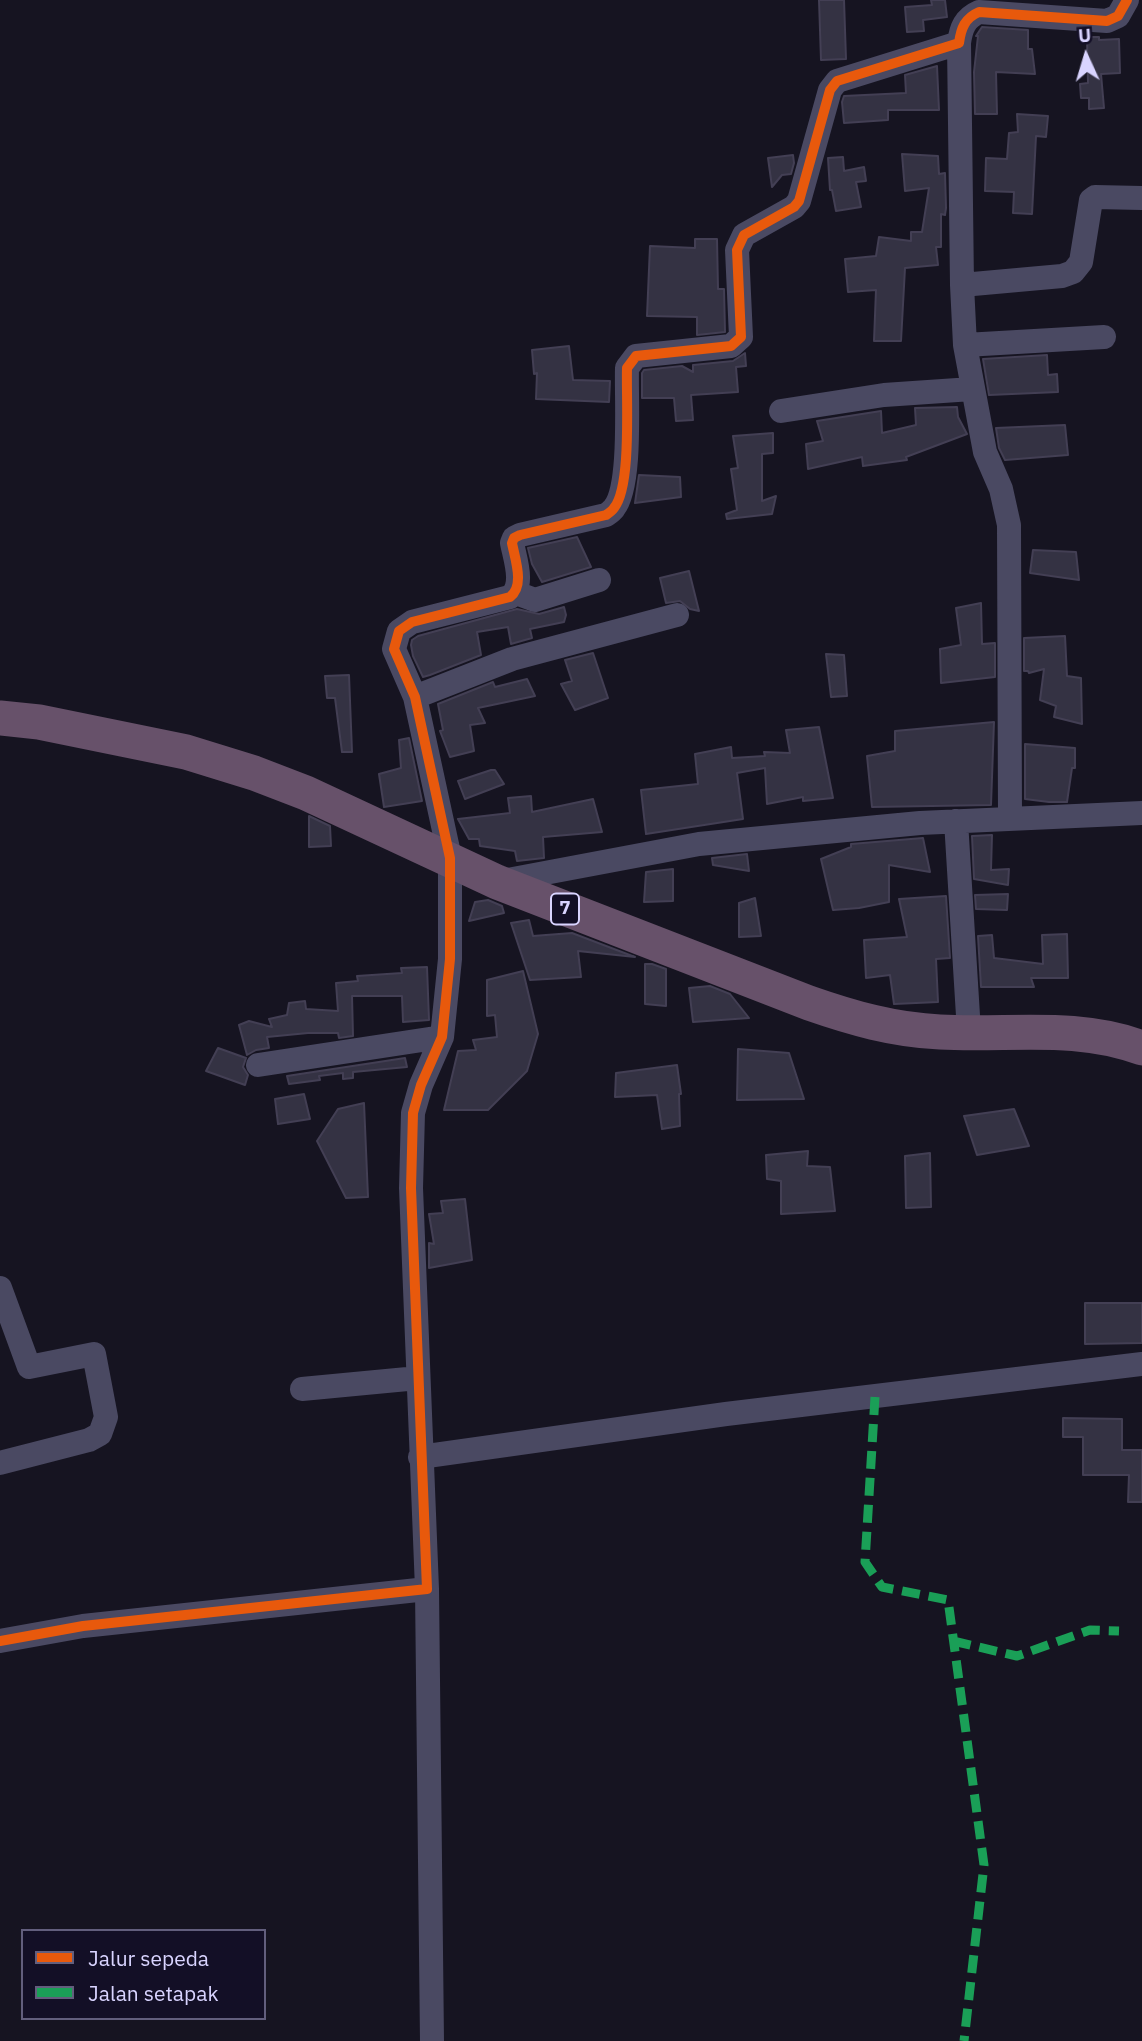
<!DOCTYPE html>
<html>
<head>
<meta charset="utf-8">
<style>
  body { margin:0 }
  #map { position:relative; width:1142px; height:2041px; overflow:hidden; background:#161421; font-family:"IBM Plex Sans",sans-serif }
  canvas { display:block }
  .legend { position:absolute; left:21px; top:1929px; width:245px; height:91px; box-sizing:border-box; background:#130f26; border:2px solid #625e7d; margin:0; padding:9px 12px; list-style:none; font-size:21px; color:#d9d4ff }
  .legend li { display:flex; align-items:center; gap:14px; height:35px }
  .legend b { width:35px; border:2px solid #625e7d }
  .north { position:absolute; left:1051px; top:21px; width:70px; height:70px; -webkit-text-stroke:5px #130f26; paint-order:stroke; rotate:356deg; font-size:19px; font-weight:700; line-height:28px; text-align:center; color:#d9d4ff }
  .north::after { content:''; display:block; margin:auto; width:24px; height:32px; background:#d9d4ff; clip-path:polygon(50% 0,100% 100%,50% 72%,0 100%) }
</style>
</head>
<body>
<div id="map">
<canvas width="1142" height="2041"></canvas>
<ul class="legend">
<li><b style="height:9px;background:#e8590c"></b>Jalur sepeda</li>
<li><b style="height:9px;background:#1a9f57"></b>Jalan setapak</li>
</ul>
<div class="north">U</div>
</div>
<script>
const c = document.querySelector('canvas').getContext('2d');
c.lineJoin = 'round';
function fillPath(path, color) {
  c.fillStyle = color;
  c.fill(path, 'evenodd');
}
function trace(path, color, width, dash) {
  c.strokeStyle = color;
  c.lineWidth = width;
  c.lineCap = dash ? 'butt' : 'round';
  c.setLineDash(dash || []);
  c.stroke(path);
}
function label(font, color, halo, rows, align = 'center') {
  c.font = font + ' "IBM Plex Sans",sans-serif';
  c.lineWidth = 5;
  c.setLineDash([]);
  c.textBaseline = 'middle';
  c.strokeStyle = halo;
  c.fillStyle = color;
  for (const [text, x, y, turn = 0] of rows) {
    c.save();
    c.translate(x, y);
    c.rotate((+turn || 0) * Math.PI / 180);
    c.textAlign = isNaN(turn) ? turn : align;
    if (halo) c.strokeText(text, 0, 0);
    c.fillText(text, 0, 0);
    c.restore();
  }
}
const building = new Path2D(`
  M819,0H844L846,59L821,60Z
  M931,0H945L947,17L923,20L924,31L907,32L905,7L932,5Z
  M982,27L1028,30V49H1032L1035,74L996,72L997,114H975L974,72L978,36H976Z
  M1087,37H1099V40L1119,39L1120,73L1101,74L1104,108L1089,109V98H1081L1080,84L1088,83Z
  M937,66L939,110H888V120L844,123L842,102L844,96L906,93L905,75Z
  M1017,114L1048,116L1046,137L1036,136L1032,214L1013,213L1014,192L985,191L986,158L1007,159L1009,133L1018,132Z
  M902,154L938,156L939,174L945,173L946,208L945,215L941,214V247H936L938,265L905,268L901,341H874L876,290L848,292L845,259L876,256L879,237L911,241V232H922L929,188L905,191Z
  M793,155L794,163L791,174L782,175L772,187L768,158Z
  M843,157L844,171L864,167L866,181L856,182L861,207L836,211L832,190H830L828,158Z
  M695,239H717L718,289H724L725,332L697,335V317L647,316L650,246L695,248Z
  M569,346L573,380L610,381L609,402L536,399L537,373L534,374L532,350Z
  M745,353L746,366L736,367L738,392L691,395L693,420L676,421L674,398H642V373L644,370L682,366L693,372V365L733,361Z
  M1047,355L1048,375L1057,374L1058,392L989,395L983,359Z
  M957,407L958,417L967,434L906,457L907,460L863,466L862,457L808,469L806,444L823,441L817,421L881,411L882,433L916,425L915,408Z
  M1065,425L1068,455L1005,460L999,448L996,428Z
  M773,433V453L762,454V501L776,496L772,514L727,519L726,514L737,510L731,469L738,468L733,436Z
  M639,475L680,477L681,497L635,503Z
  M577,537L591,567L542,582L532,564L528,548Z
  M1033,550L1076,552L1079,580L1030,573Z
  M689,571L699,611L690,609L680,601L666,603L660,578Z
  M981,603L982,644L995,643V677L941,683L940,649L961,645L956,608Z
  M564,607L566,615L564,622L530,629L532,638L511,644L508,627L477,632L481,655L430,675L423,677L413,656L411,645L412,640L418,636L517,609L539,614Z
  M1065,636L1067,676L1081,678L1082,724L1054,717L1056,706L1040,700L1044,669L1029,673L1028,671H1024V638Z
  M593,653L608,698L575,710L561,684L572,681L565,660Z
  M826,654L844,655L847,696L831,697Z
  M349,675L352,752H342L335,698H327L325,676Z
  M527,679L535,696L478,708L485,723L470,725L474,751L450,757L440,731L443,730L438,704L493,682L495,687Z
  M994,722L991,805L872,807L867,756L895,751V731Z
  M819,727L833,798L803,801V797L767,804L765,768L737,773L743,819L646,834L641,790L698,784L695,754L731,747L732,758L765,756L764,752L790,753L786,730Z
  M409,738L422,801L384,807L379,774L401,768L399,740Z
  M1025,744L1075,748V768H1072L1067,802H1049L1025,799Z
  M491,770H495L504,784L465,799L458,781Z
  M531,796L532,812L593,799L602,832L543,837L544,858L517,861L515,851L480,846L479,839H469L458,819L510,813L508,798Z
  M309,816L330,826L331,846L309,847Z
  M992,835L991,870L1009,869L1008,885L974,879L972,836Z
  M923,838L930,872L889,865V902L859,908L833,910L821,859L851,847V844Z
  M747,854L749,871L713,865L712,858Z
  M673,869V901L644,902L646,872Z
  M1008,894L1007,910L976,909L975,895Z
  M946,896L950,958L936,959L938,1002L894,1004L890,975L866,978L864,940L907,937L899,899Z
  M755,898L761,936L739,937V903Z
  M488,900L502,906L504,913L469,921L475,902Z
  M529,920L533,936L572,933L635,957L578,951L581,977L530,980L511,923Z
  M1067,934L1068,978H1031L1034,987H981L978,936L992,935L994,958L1043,964L1042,935Z
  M645,964H652L666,969V1006L645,1004Z
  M427,967L429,1020L403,1022L402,996H352L353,1036L339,1038L338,1033H308L267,1037L269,1048L256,1050L247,1055L239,1025L249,1021L272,1027L269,1019L287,1015L289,1003L305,1001L306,1009L338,1011L336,983L358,981L357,976L402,973L401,968Z
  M523,971L538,1034L527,1071L488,1110H444L458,1051L476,1050L473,1040L497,1037L495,1015L487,1016V980Z
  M710,986L730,994L749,1018L693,1022L689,988Z
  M218,1048L246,1058L243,1067L248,1075L245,1085L206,1071Z
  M738,1049L789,1053L804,1099L737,1100Z
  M405,1058L407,1067L353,1072V1078L343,1079V1073L319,1076L320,1080L289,1084L287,1076Z
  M677,1065L681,1094H679L680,1126L662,1129L657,1095L615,1097L616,1073Z
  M304,1094L310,1119L278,1124L275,1099Z
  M364,1103L368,1197L346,1198L317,1141L338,1109Z
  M1014,1109L1029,1146L977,1155L964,1116Z
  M808,1151L807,1166L830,1167L835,1211L781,1214V1181L767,1179L766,1155Z
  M930,1153L931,1207L906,1208L905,1156Z
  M465,1199L472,1260L429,1268V1243L434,1244L429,1214L443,1213L441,1201Z
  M1085,1303H1142V1343L1085,1344Z
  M1063,1418L1122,1419V1450H1142V1502H1128L1129,1475H1083V1437H1063Z`);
const minor = new Path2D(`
  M959,43L962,285L965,345L985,452L1001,489L1009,525L1010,818
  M962,285L1062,276L1073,272L1081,262L1091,200L1095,197L1142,198
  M965,345L1104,337
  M781,411L884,395L972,389
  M516,593L535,600L599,580
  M415,697L512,659L677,615
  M956,821L969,1032
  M497,882L699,844L920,823L1142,813
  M258,1065L442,1037
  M0,1288L29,1367L94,1354L106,1417L100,1434L89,1440L0,1463
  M302,1389L418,1378
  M420,1457L726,1414L1142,1364
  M427,1589L432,2041
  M0,1641L83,1626L427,1589L411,1188L413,1113L421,1085L442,1037L450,959V858L415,697L394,649L399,631L412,622L510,597C525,586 515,559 512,543L514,538L520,535L606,515C609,513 612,511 614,508C632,486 626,398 627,368L636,356L731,346L741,337L737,250L744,235L794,207L799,201L830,90L837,81L959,43C961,28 965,18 979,12L1107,21L1118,16L1127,0`);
const highway = new Path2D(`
  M0,718L39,722L186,752L254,773L306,793L497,882L809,1003C852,1018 894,1030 940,1032C1008,1036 1076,1023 1142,1048`);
const quiet = new Path2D(`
  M875,1397L865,1562L882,1587L948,1600L984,1865L964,2041
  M953,1641L1017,1656L1090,1630L1119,1631`);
const cycleway = new Path2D(`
  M0,1641L83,1626L427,1589L411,1188L413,1113L421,1085L442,1037L450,959V858L415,697L394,649L399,631L412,622L510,597C525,586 515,559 512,543L514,538L520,535L606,515C609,513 612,511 614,508C632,486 626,398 627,368L636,356L731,346L741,337L737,250L744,235L794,207L799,201L830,90L837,81L959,43C961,28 965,18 979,12L1107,21L1118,16L1127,0`);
const shields = [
  [565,909,28]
];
const shieldNames = [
  ["7",565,909]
];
fillPath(building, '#343243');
trace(building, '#433f54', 2);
trace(minor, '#4a4962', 24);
trace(highway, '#67516a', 35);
trace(quiet, '#1a9f57', 9, [18, 9]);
trace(cycleway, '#e8590c', 10);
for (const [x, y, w] of shields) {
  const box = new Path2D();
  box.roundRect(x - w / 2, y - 15.5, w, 31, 5);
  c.fillStyle = '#130f26';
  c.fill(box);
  trace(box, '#d9d4ff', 2);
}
label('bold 19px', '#d9d4ff', null, shieldNames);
</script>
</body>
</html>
